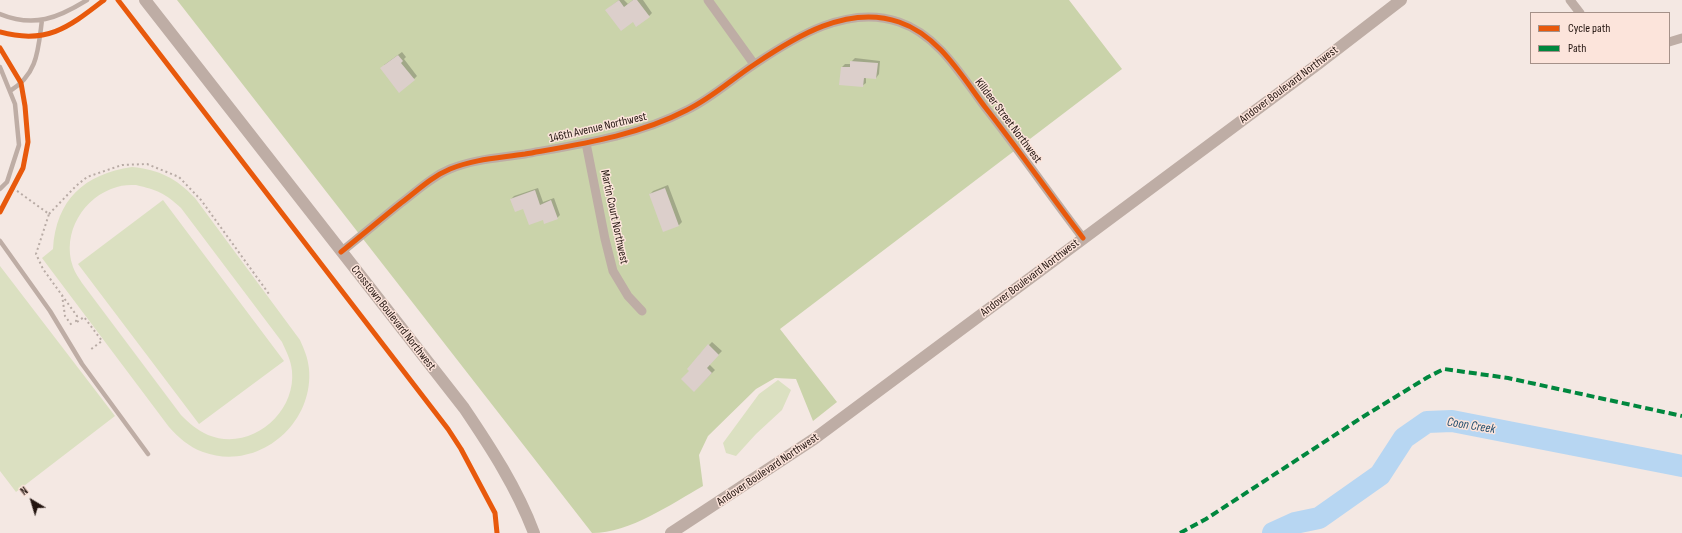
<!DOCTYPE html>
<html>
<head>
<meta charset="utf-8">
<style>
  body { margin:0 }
  #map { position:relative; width:1682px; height:533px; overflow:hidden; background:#f4e8e3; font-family:"Sofia Sans Condensed",sans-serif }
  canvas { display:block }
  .legend { position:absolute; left:1530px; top:12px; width:140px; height:52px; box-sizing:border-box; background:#fce4db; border:1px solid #a59189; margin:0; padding:5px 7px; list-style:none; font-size:12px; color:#22140f }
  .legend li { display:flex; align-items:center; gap:8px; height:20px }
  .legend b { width:20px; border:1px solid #a59189 }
  .north { position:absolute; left:12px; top:481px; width:40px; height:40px; -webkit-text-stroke:3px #fce4db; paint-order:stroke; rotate:322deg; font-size:11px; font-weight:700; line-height:16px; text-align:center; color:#22140f }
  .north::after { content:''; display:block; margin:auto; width:14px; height:18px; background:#22140f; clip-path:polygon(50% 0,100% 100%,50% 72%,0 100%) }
</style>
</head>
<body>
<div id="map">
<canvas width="1682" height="533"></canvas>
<ul class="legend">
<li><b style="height:5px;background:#e8590c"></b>Cycle path</li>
<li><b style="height:5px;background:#00873e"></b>Path</li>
</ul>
<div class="north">N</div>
</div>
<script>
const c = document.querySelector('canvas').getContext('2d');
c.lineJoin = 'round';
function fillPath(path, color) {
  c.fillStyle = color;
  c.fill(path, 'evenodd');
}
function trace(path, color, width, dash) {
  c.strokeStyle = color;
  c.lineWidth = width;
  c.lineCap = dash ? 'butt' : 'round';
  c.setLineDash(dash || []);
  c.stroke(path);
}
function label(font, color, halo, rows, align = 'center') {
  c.font = font + ' "Sofia Sans Condensed",sans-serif';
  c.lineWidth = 3;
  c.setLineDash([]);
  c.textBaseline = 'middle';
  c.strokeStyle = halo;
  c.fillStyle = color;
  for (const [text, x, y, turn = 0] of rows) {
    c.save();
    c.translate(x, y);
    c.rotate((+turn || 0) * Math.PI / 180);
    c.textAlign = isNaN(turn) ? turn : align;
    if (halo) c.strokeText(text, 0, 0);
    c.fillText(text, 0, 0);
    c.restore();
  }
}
const green = new Path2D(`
  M132,167C160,170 176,178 195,198L300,340C304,349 308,358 309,369C314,425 257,472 203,452C189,447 178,437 169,427L42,258L53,249C56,200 84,174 132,167ZM136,185C157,190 165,193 181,208L282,342C286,351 291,360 292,371C296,414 250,452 208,435C197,430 190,424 181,415L82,283C79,278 75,273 73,267C61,233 84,196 117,187C123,185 130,185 136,185Z
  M163,200L284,361L199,424L78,264Z
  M0,266L115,416L16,492L0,471Z
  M778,380L791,390L782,410L756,434L736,456L726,453L723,443L759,394Z`);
const forest = new Path2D(`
  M177,0H1069L1122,69L780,329L837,402L813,421L796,379L775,378L756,389L708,436L699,455L703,486C671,504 630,533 592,533Z`);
const shadow = new Path2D(`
  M619,0H624L628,4L633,0H643L652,13L649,16L633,20L610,7Z
  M402,52L406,57L404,59L417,76L414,79L384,65Z
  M855,58L880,61L879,74L876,78L866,77V83L862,86L842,67L845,64H851V62Z
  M668,185L682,222L679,225L664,231L650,194L653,191Z
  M538,188L543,202L554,198L560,215L557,218L524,208L511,199L514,196Z
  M712,342L722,351L709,364L715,370L694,391L690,371L700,354Z`);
const river = new Path2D(`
  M1273,533L1295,523L1319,518L1380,475L1404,438L1427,422L1452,421L1682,466`);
const building = new Path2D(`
  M619,0L624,7L633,0H637L650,17L636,27L633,22L621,31L605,10Z
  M398,55L403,61L401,63L415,80L399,93L380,68Z
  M850,61L878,63L876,79L864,78L863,87L839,85L841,67H850Z
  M665,188L679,226L663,232L649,194Z
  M535,190L540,205L551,200L558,219L544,224L543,220L529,225L523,209L515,212L510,199Z
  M708,344L719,355L707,368L712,373L694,392L681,379L689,371L687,369Z`);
const path = new Path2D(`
  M13,188L49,214L36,254L43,269L77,316L76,321L77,322
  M49,214L76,186L87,177L122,165L147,164L179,177L201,200L269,294
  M62,295L65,316L73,327
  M77,322L84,317L102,341L90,350`);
const service = new Path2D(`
  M0,14C34,28 58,18 87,0
  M0,67L15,104L19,145L7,182L0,189
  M10,91C38,74 38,50 42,20
  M0,241L50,311L82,364L148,454`);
const minor = new Path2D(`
  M708,0L754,64
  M1570,0L1580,13
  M1669,42L1682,38
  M586,143L605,239L613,271L628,296L642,311
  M341,252C361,236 381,219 401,203C417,191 431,177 450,169C474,159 499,158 525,154C581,144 637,136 687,110C712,98 732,79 755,64C795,37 848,4 899,22C938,35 961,75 985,107C1019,150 1050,195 1083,238`);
const tertiary = new Path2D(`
  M145,0L464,408C491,448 517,488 534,533
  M671,533L814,439L1318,64L1401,0`);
const quiet = new Path2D(`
  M1180,533L1206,519L1361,418L1428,377L1444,369L1508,378L1682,416`);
const cycleway = new Path2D(`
  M118,0L448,429L461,449L495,513L497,533
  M0,32C47,45 69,27 104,0
  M0,48L21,83L25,106L28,142L23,168L0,212
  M341,252C361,236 381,219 401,203C417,191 431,177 450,169C474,159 499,158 525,154C581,144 637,136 687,110C712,98 732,79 755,64C795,37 848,4 899,22C938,35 961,75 985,107C1019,150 1050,195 1083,238`);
const streetNames = [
  ["Andover Boulevard Northwest",1289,85,-37],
  ["Killdeer Street Northwest",1008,121,53],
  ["146th Avenue Northwest",598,128,-13],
  ["Martin Court Northwest",614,217,78],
  ["Andover Boulevard Northwest",1030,278,-37],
  ["Crosstown Boulevard Northwest",393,318,52],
  ["Andover Boulevard Northwest",768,470,-34]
];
const waterNames = [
  ["Coon Creek",1471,426,9]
];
fillPath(green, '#dbe0c1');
fillPath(forest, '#cad3aa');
fillPath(shadow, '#0003');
trace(river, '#b7d6f2', 22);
fillPath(building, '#dccfcb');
trace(path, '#b8aba5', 2, [2, 3]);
trace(service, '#beada5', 4.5);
trace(minor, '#beada5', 9);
trace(tertiary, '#beada5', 12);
trace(quiet, '#00873e', 4, [8, 4]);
trace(cycleway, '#e8590c', 5);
label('12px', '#22140f', '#fce4db', streetNames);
label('italic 13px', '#1e4c6e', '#fce4db', waterNames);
</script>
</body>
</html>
